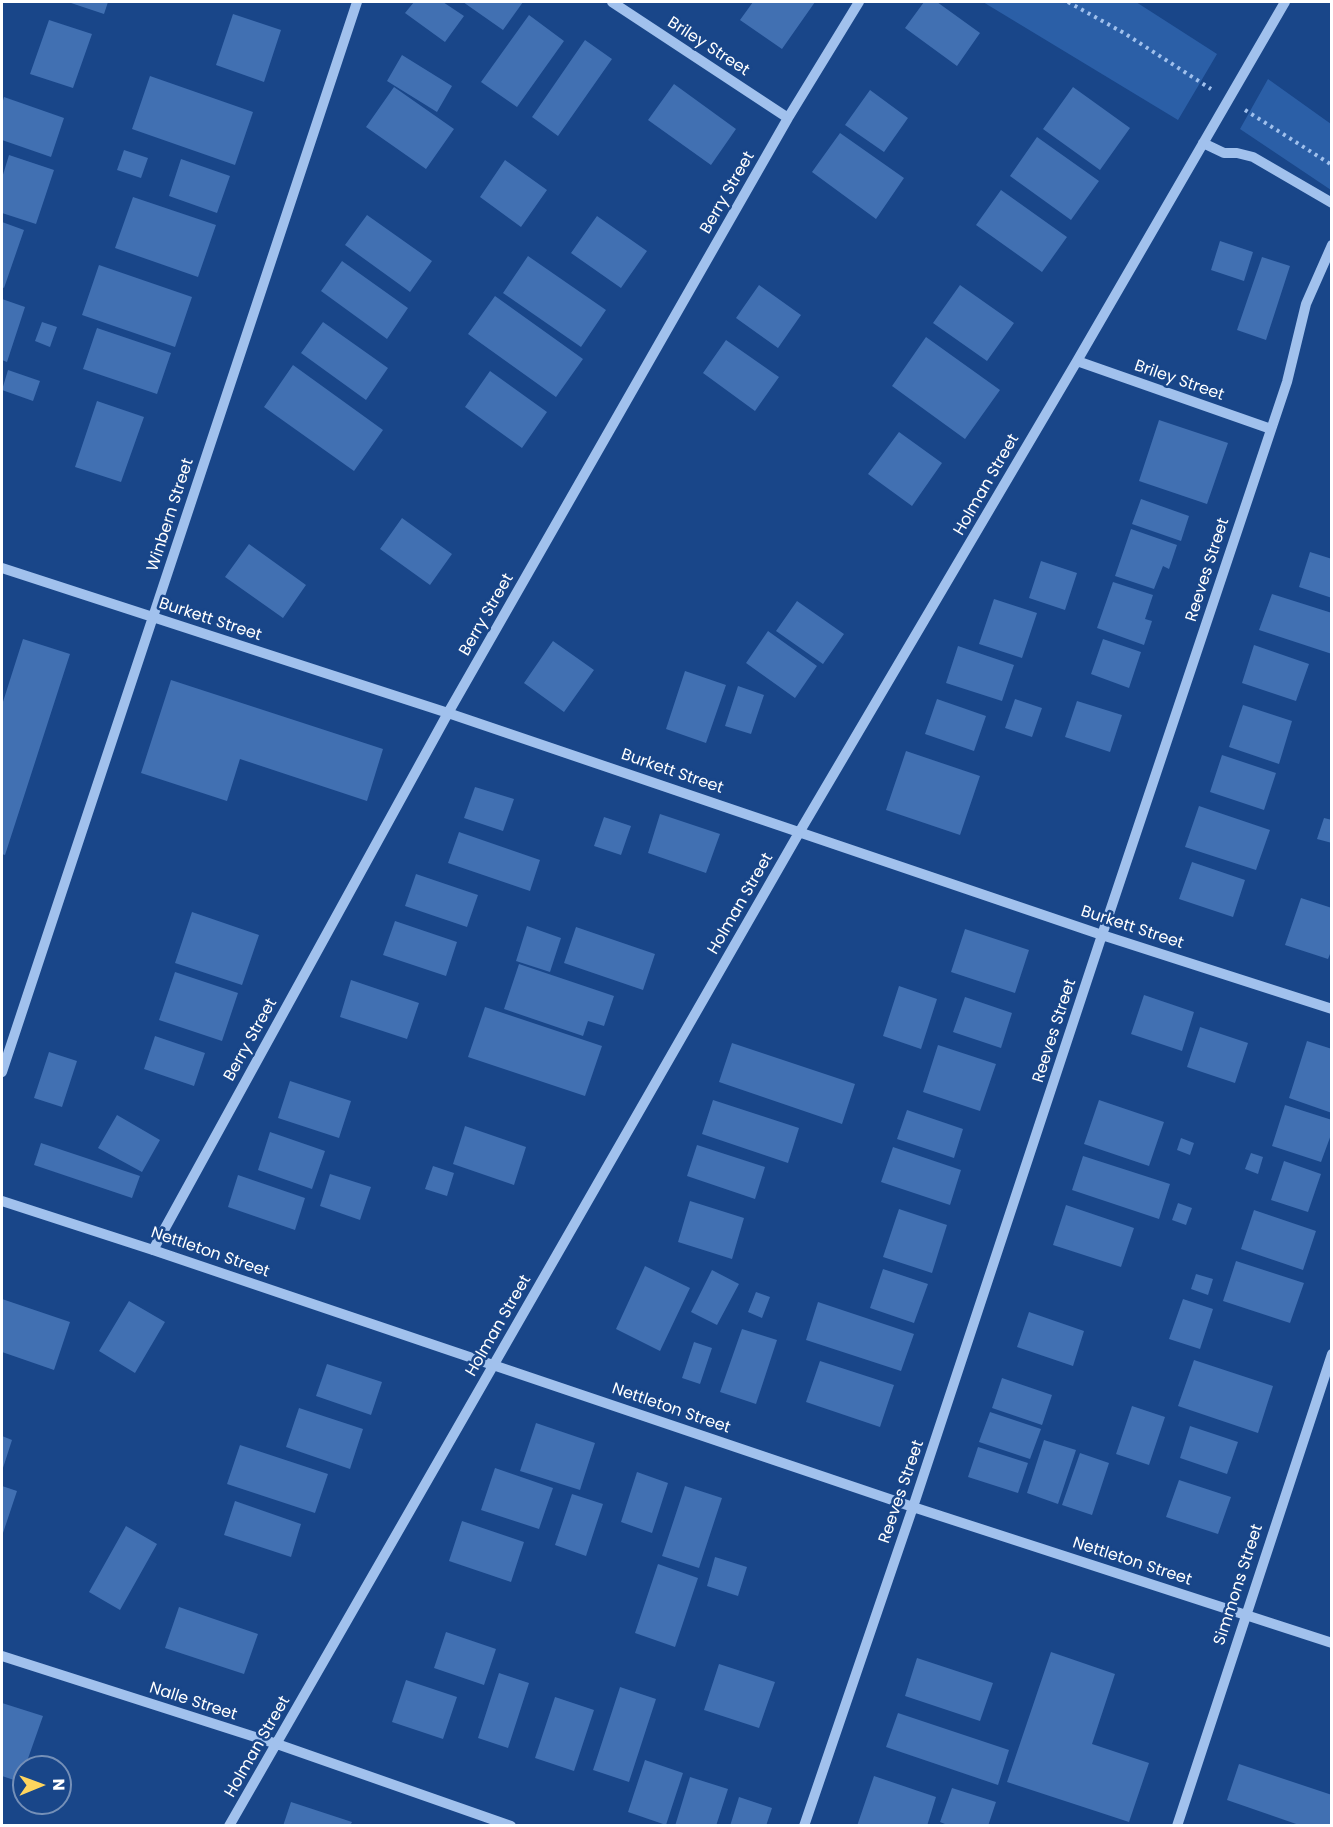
<!DOCTYPE html>
<html>
<head>
<meta charset="utf-8">
<style>
  body { margin:0 }
  #map { position:relative; width:1333px; height:1827px; overflow:hidden; background:#194689; font-family:Poppins,sans-serif }
  canvas { display:block }
  .frame { position:absolute; inset:0; border:3px solid #fff; pointer-events:none }
  .north { position:absolute; left:12px; top:1755px; width:60px; height:60px; box-sizing:border-box; background:#194689; border:2px solid #7590b8; border-radius:50%; rotate:89deg; font-size:16px; font-weight:700; line-height:24px; text-align:center; color:#fff }
  .north::after { content:''; display:block; margin:auto; width:21px; height:27px; background:#ffd55e; clip-path:polygon(50% 0,100% 100%,50% 72%,0 100%) }
</style>
</head>
<body>
<div id="map">
<canvas width="1333" height="1827"></canvas>
<div class="frame"></div>
<div class="north">N</div>
</div>
<script>
const c = document.querySelector('canvas').getContext('2d');
c.lineJoin = 'round';
function fillPath(path, color) {
  c.fillStyle = color;
  c.fill(path, 'evenodd');
}
function trace(path, color, width, dash) {
  c.strokeStyle = color;
  c.lineWidth = width;
  c.lineCap = dash ? 'butt' : 'round';
  c.setLineDash(dash || []);
  c.stroke(path);
}
function label(font, color, halo, rows, align = 'center') {
  c.font = font + ' Poppins,sans-serif';
  c.lineWidth = 5;
  c.setLineDash([]);
  c.textBaseline = 'middle';
  c.strokeStyle = halo;
  c.fillStyle = color;
  for (const [text, x, y, turn = 0] of rows) {
    c.save();
    c.translate(x, y);
    c.rotate((+turn || 0) * Math.PI / 180);
    c.textAlign = isNaN(turn) ? turn : align;
    if (halo) c.strokeText(text, 0, 0);
    c.fillText(text, 0, 0);
    c.restore();
  }
}
const green = new Path2D(`
  M983,2H1136L1217,54L1178,120Z
  M1268,79L1331,124V190L1240,129Z`);
const building = new Path2D(`
  M68,2H108L104,14Z
  M414,2H443L464,16L445,42L405,13Z
  M463,2H523L503,30Z
  M753,2H815L782,49L740,20Z
  M924,2H937L980,33L957,66L905,28Z
  M233,14L281,30L264,82L216,65Z
  M529,15L564,41L517,107L481,82Z
  M49,20L92,34L73,88L30,74Z
  M585,40L612,59L558,136L532,117Z
  M402,55L452,86L437,112L387,81Z
  M150,76L253,112L235,165L132,129Z
  M674,84L736,129L711,165L648,120Z
  M394,87L454,129L426,169L366,127Z
  M1073,87L1130,128L1100,170L1043,129Z
  M870,90L908,118L884,152L845,125Z
  M4,97L64,118L51,157L2,140V104Z
  M840,133L904,178L876,219L812,172Z
  M1037,137L1099,181L1071,220L1010,176Z
  M124,150L148,158L141,178L117,170Z
  M9,155L54,170L36,224L2,213V178Z
  M181,159L230,176L217,213L169,196Z
  M505,160L547,190L521,227L480,197Z
  M1001,190L1067,237L1042,272L976,225Z
  M133,197L216,225L198,277L115,248Z
  M367,215L432,261L410,292L345,245Z
  M597,216L647,251L621,288L571,253Z
  M2,222L24,230L4,288L2,287Z
  M1220,241L1253,252L1244,281L1211,270Z
  M528,256L606,310L581,347L503,293Z
  M1262,257L1290,266L1266,340L1237,330Z
  M342,261L408,308L387,339L321,291Z
  M99,265L192,297L175,347L82,315Z
  M759,285L801,315L778,348L736,318Z
  M960,285L1014,323L987,361L933,323Z
  M495,296L583,359L556,397L468,334Z
  M2,299L25,307L7,362L2,360Z
  M42,322L57,327L50,347L35,341Z
  M323,322L388,368L366,400L301,353Z
  M97,328L171,353L157,394L83,369Z
  M926,337L1000,390L965,439L892,386Z
  M726,340L779,377L755,411L703,373Z
  M293,365L383,430L354,471L264,407Z
  M8,370L40,381L33,401L2,390Z
  M490,371L547,412L522,448L465,407Z
  M97,401L144,417L121,482L75,467Z
  M1159,420L1228,443L1207,504L1139,481Z
  M899,432L942,463L912,506L868,474Z
  M1141,499L1189,516L1181,541L1132,524Z
  M402,518L452,554L430,585L380,549Z
  M1131,529L1177,545L1169,569L1163,566L1154,589L1115,576Z
  M249,544L306,585L283,618L225,577Z
  M1310,552L1332,559V598L1299,587Z
  M1041,561L1077,573L1065,610L1029,598Z
  M1113,582L1153,595L1145,619L1152,621L1144,645L1097,628Z
  M1272,594L1332,613V654L1259,630Z
  M994,599L1037,613L1022,658L979,644Z
  M797,601L844,634L823,664L776,631Z
  M768,631L817,666L795,698L746,663Z
  M23,639L70,654L5,855L2,854V705Z
  M1103,639L1141,652L1129,688L1091,674Z
  M553,641L594,670L564,712L524,683Z
  M1254,645L1309,664L1296,701L1242,683Z
  M958,646L1014,665L1002,701L946,683Z
  M685,671L726,685L706,743L666,729Z
  M171,680L383,749L367,801L240,759L227,801L141,773Z
  M738,686L764,695L751,734L725,726Z
  M937,699L986,716L974,751L925,734Z
  M1015,699L1042,708L1032,737L1005,728Z
  M1077,701L1122,715L1110,752L1065,737Z
  M1243,705L1292,721L1279,764L1229,747Z
  M906,751L980,776L960,835L886,810Z
  M1222,755L1276,773L1264,810L1210,792Z
  M475,787L514,799L503,831L464,818Z
  M1199,806L1270,830L1256,870L1185,847Z
  M660,814L720,834L706,873L648,853Z
  M604,817L631,826L621,855L594,846Z
  M1324,818L1332,820V843L1317,839Z
  M459,832L540,860L530,891L448,863Z
  M1192,862L1245,880L1233,917L1179,899Z
  M416,874L478,895L467,927L405,906Z
  M1301,898L1332,908V949L1328,959L1285,945Z
  M192,912L259,935L242,985L175,963Z
  M395,921L457,942L446,976L383,955Z
  M527,926L561,938L550,972L516,961Z
  M576,927L655,954L643,990L564,963Z
  M965,929L1029,950L1015,993L951,972Z
  M519,964L614,996L604,1026L588,1021L583,1036L504,1009Z
  M175,972L238,993L222,1041L159,1020Z
  M351,980L419,1003L407,1039L340,1017Z
  M899,986L937,999L921,1049L883,1036Z
  M1144,995L1194,1012L1182,1051L1131,1034Z
  M965,997L1012,1013L1001,1048L953,1032Z
  M485,1007L602,1046L585,1096L468,1057Z
  M1200,1027L1248,1043L1235,1083L1187,1067Z
  M155,1036L205,1053L194,1086L144,1069Z
  M1307,1041L1332,1049V1113L1289,1098Z
  M732,1043L855,1084L842,1124L719,1082Z
  M938,1045L996,1064L980,1111L923,1092Z
  M49,1052L77,1061L62,1107L34,1098Z
  M290,1081L351,1101L339,1138L278,1118Z
  M713,1100L799,1128L788,1163L702,1134Z
  M1099,1100L1164,1122L1149,1166L1084,1144Z
  M1285,1105L1332,1120V1132L1321,1162L1272,1146Z
  M907,1110L963,1129L954,1158L897,1139Z
  M117,1115L160,1140L142,1172L98,1148Z
  M465,1126L526,1147L514,1185L453,1164Z
  M270,1132L325,1151L312,1189L258,1170Z
  M1181,1138L1194,1143L1190,1155L1177,1150Z
  M41,1143L140,1176L132,1198L34,1165Z
  M697,1145L765,1167L755,1199L687,1176Z
  M893,1147L961,1170L950,1205L881,1182Z
  M1251,1153L1263,1157L1258,1174L1245,1169Z
  M1083,1156L1170,1184L1159,1219L1072,1190Z
  M1284,1161L1321,1174L1308,1212L1271,1200Z
  M433,1166L454,1173L447,1196L425,1189Z
  M330,1174L371,1187L360,1220L320,1206Z
  M238,1175L305,1198L295,1230L228,1207Z
  M690,1201L744,1218L732,1259L678,1242Z
  M1178,1203L1192,1208L1186,1225L1172,1220Z
  M1066,1205L1134,1228L1121,1267L1053,1245Z
  M899,1209L947,1225L932,1273L883,1257Z
  M1254,1210L1316,1231L1303,1270L1241,1249Z
  M1236,1261L1304,1283L1290,1323L1223,1301Z
  M645,1266L690,1288L660,1351L616,1329Z
  M883,1269L928,1284L914,1323L870,1308Z
  M712,1270L739,1284L717,1325L691,1312Z
  M1196,1274L1213,1279L1208,1295L1191,1289Z
  M756,1292L770,1297L762,1318L748,1312Z
  M2,1299L70,1322L54,1370L2,1352Z
  M1183,1299L1213,1309L1200,1349L1169,1339Z
  M129,1301L165,1322L135,1373L99,1351Z
  M818,1302L914,1334L901,1371L806,1340Z
  M1029,1312L1084,1331L1073,1366L1017,1347Z
  M742,1329L777,1340L756,1404L720,1392Z
  M694,1342L712,1348L700,1384L682,1378Z
  M1194,1360L1273,1386L1258,1433L1178,1406Z
  M820,1361L894,1385L880,1427L806,1402Z
  M327,1364L382,1382L371,1415L316,1396Z
  M1002,1378L1052,1395L1042,1425L992,1408Z
  M1132,1406L1165,1417L1149,1465L1116,1454Z
  M299,1408L363,1429L350,1469L286,1447Z
  M990,1412L1041,1429L1030,1459L979,1442Z
  M536,1423L595,1443L580,1490L520,1471Z
  M1190,1426L1238,1442L1227,1474L1180,1458Z
  M2,1436L12,1440L2,1471Z
  M1044,1440L1076,1450L1058,1504L1027,1493Z
  M240,1445L328,1474L315,1513L227,1484Z
  M978,1447L1028,1463L1018,1493L968,1477Z
  M1080,1453L1109,1463L1092,1515L1062,1505Z
  M495,1468L553,1488L539,1529L481,1510Z
  M637,1472L668,1483L652,1533L621,1522Z
  M1179,1480L1231,1497L1218,1534L1166,1517Z
  M2,1486L17,1491L2,1536Z
  M685,1486L722,1498L699,1568L662,1556Z
  M572,1494L603,1504L586,1556L555,1545Z
  M235,1501L301,1524L291,1557L224,1535Z
  M462,1521L524,1542L511,1582L449,1561Z
  M126,1526L157,1544L120,1610L89,1592Z
  M715,1557L747,1567L738,1596L707,1586Z
  M658,1564L698,1578L675,1647L635,1633Z
  M179,1607L258,1634L244,1674L165,1648Z
  M446,1632L496,1649L484,1685L434,1668Z
  M1051,1652L1115,1674L1092,1744L1149,1763L1129,1822L1007,1782Z
  M917,1658L993,1683L980,1721L905,1696Z
  M719,1664L775,1682L759,1728L704,1710Z
  M499,1673L529,1683L508,1748L478,1738Z
  M406,1680L457,1697L443,1739L392,1722Z
  M620,1687L656,1699L629,1782L593,1770Z
  M555,1697L594,1710L574,1771L535,1758Z
  M2,1703L43,1716L25,1767H24L20,1782L2,1776Z
  M898,1713L1009,1750L998,1785L886,1747Z
  M645,1760L683,1773L666,1825L628,1812Z
  M1239,1764L1332,1795V1826H1302L1227,1800Z
  M874,1776L936,1797L927,1826H857Z
  M690,1777L728,1789L716,1826H675Z
  M952,1788L996,1802L988,1826H950L940,1822Z
  M739,1797L772,1808L766,1826H730Z
  M291,1802L352,1822L350,1826H283Z`);
const path = new Path2D(`
  M1068,2L1124,33L1211,89
  M1245,110L1332,165`);
const minor = new Path2D(`
  M612,2L788,118
  M1203,143L1224,153H1237L1253,157L1332,203
  M1077,361L1271,429
  M2,568L448,713L1102,935L1332,1009
  M2,1072L357,2
  M2,1201L153,1250L913,1507L1332,1643
  M153,1250L448,713L788,118L859,2
  M2,1656L277,1744L511,1826
  M229,1826L800,831L1077,361L1285,2
  M804,1826L913,1507L1102,935L1287,382L1306,304L1332,245
  M1177,1826L1332,1354`);
const streetNames = [
  ["Briley Street",708,47,33],
  ["Berry Street",728,193,-60],
  ["Briley Street",1179,381,19],
  ["Holman Street",987,485,-60],
  ["Winbern Street",171,515,-72],
  ["Reeves Street",1208,570,-72],
  ["Berry Street",487,615,-60],
  ["Burkett Street",210,620,18],
  ["Burkett Street",672,772,19],
  ["Holman Street",741,904,-60],
  ["Burkett Street",1132,928,18],
  ["Reeves Street",1055,1031,-72],
  ["Berry Street",251,1040,-61],
  ["Nettleton Street",210,1253,19],
  ["Holman Street",499,1326,-60],
  ["Nettleton Street",671,1409,19],
  ["Reeves Street",902,1492,-71],
  ["Nettleton Street",1132,1562,18],
  ["Simmons Street",1239,1585,-72],
  ["Nalle Street",193,1702,18],
  ["Holman Street",258,1747,-60]
];
fillPath(green, '#2b5fa7');
fillPath(building, '#4170b2');
trace(path, '#a1c1ed', 4, [3, 4.5]);
trace(minor, '#a1c1ed', 10);
label('16px', '#fff', '#194689', streetNames);
</script>
</body>
</html>
